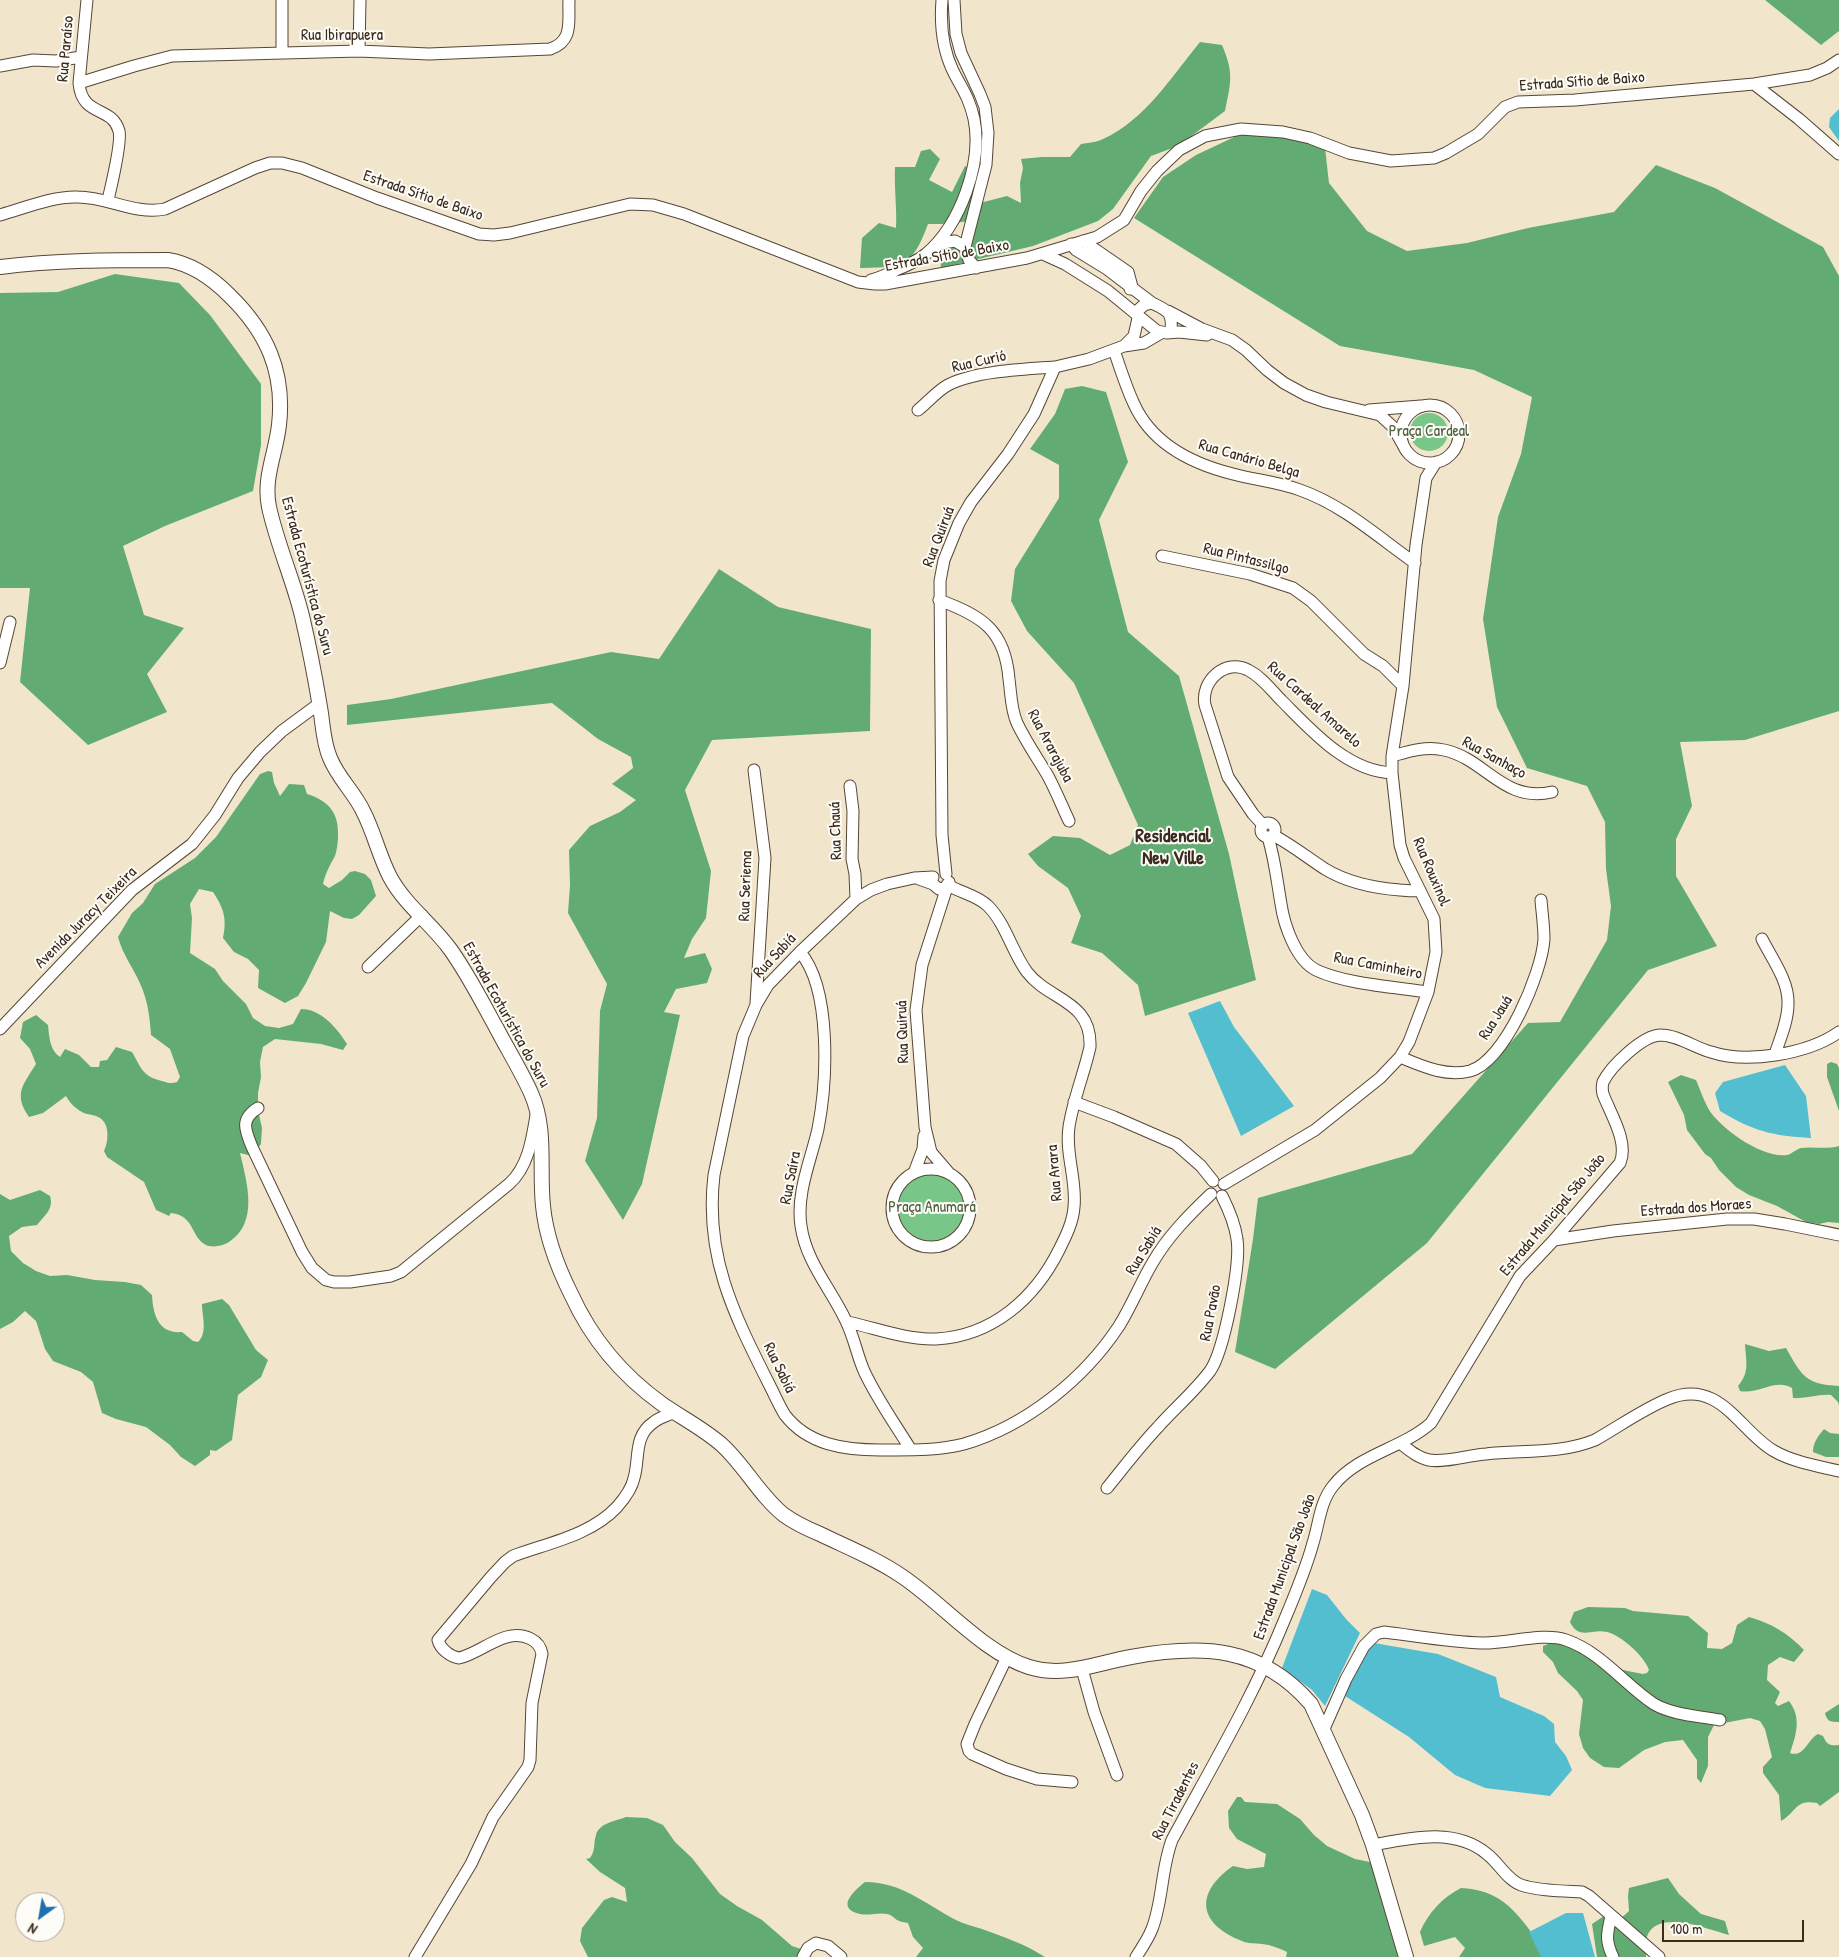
<!DOCTYPE html>
<html>
<head>
<meta charset="utf-8">
<style>
  body { margin:0 }
  #map { position:relative; width:1839px; height:1957px; overflow:hidden; background:#f1e6cb; font-family:"Patrick Hand",sans-serif }
  canvas { display:block }
  .north { position:absolute; left:15px; top:1892px; width:50px; height:50px; box-sizing:border-box; background:#fdfcf7; border:1px solid #afa8a0; border-radius:50%; rotate:212deg; font-size:14px; font-weight:700; line-height:20px; text-align:center; color:#3b2a1e }
  .north::after { content:''; display:block; margin:auto; width:18px; height:22px; background:#1f6fb2; clip-path:polygon(50% 0,100% 100%,50% 72%,0 100%) }
  .scale { position:absolute; left:1662px; top:1920px; width:142px; height:22px; box-sizing:border-box; border:2px solid #3b2a1e; border-top:0; padding-left:6px; font-size:15px; line-height:18px; white-space:nowrap; color:#3b2a1e; -webkit-text-stroke:4px #fdfcf7; paint-order:stroke }
</style>
</head>
<body>
<div id="map">
<canvas width="1839" height="1957"></canvas>
<div class="north">N</div>
<div class="scale">100 m</div>
</div>
<script>
const c = document.querySelector('canvas').getContext('2d');
c.lineJoin = 'round';
function fillPath(path, color) {
  c.fillStyle = color;
  c.fill(path, 'evenodd');
}
function trace(path, color, width, dash) {
  c.strokeStyle = color;
  c.lineWidth = width;
  c.lineCap = dash ? 'butt' : 'round';
  c.setLineDash(dash || []);
  c.stroke(path);
}
function label(font, color, halo, rows, align = 'center') {
  c.font = font + ' "Patrick Hand",sans-serif';
  c.lineWidth = 4;
  c.setLineDash([]);
  c.textBaseline = 'middle';
  c.strokeStyle = halo;
  c.fillStyle = color;
  for (const [text, x, y, turn = 0] of rows) {
    c.save();
    c.translate(x, y);
    c.rotate((+turn || 0) * Math.PI / 180);
    c.textAlign = isNaN(turn) ? turn : align;
    if (halo) c.strokeText(text, 0, 0);
    c.fillText(text, 0, 0);
    c.restore();
  }
}
const green = new Path2D(`
  M1410 432a19 19 0 1 1 38 0a19 19 0 1 1-38 0Z
  M898 1207a34 34 0 1 1 68 0a34 34 0 1 1-68 0Z`);
const forest = new Path2D(`
  M1765,0H1839V31L1821,45Z
  M1200,42L1222,45C1234,73 1231,82 1225,111L1178,146L1151,156L1113,209L1098,221L1033,246L941,268L940,250L973,237L970,221L945,224H928C912,267 904,267 860,268L862,238L879,223L896,228C897,208 894,188 895,167H915L921,151L930,149L940,159L929,180L952,192L965,166L974,170L977,177L973,190L976,204L1007,196L1021,203L1020,183L1023,168L1021,159L1042,157H1070L1081,144C1088,143 1097,142 1103,139C1145,120 1172,76 1200,42Z
  M1276,130L1325,148L1329,183L1367,231L1407,251L1467,243L1528,228L1614,212L1656,165L1715,188L1823,247L1839,276V711L1745,740L1680,742L1692,806L1676,839V876L1717,946L1648,970L1427,1243L1275,1369L1235,1352L1253,1239L1258,1198L1412,1154L1528,1023L1560,1022L1607,940L1611,906L1606,869L1605,822L1587,786L1527,768L1497,707L1483,619L1498,517L1521,454L1532,397L1474,370L1340,346L1134,218L1163,177L1196,155L1245,132Z
  M115,274L179,283L210,315L261,384V445L253,491L165,526L123,546L144,615L184,628L147,674L167,712L88,745L20,682L30,588H0V293L58,292Z
  M1082,386L1106,392L1128,462L1099,520L1128,632L1179,676L1229,854L1256,980L1145,1016L1138,985L1102,953L1071,943L1081,916L1068,888L1038,866L1028,854L1053,836L1080,838L1110,855L1130,845L1138,825L1074,683L1027,631L1011,601L1015,569L1059,498V465L1030,449L1055,414L1065,389Z
  M719,569L778,607L871,629L870,731L712,740L685,790L711,871L706,918L692,939L684,958L705,953L712,969L707,983L676,989L664,1012L680,1015L642,1184L623,1220L585,1161L597,1118L600,1011L607,984L568,913L570,885L569,850L590,826L620,812L636,800L612,784L633,768L631,757L598,739L552,703L347,725V705L391,699L611,652L659,659Z
  M268,771L272,772L274,783L280,796L289,784L304,785L307,794C329,801 339,813 338,836C338,842 337,850 335,856C329,867 326,872 323,884L329,888L342,880L350,872L355,871L365,874L371,880L376,896L359,915L352,919L344,918L330,911L326,942L306,983L298,996L285,1003L258,988L259,970L248,959L234,952L223,938C227,918 224,909 213,892L199,889L190,904L192,918L190,953L215,969L223,981L246,1004L253,1018L265,1026L279,1028L293,1024L301,1009C321,1009 337,1028 347,1044L343,1050L321,1044L275,1039L263,1047L260,1062L261,1077L258,1093V1110L262,1128L261,1144L252,1156L240,1153C247,1183 259,1222 229,1242C223,1246 212,1248 206,1245C190,1236 195,1216 171,1213L169,1216L156,1210L144,1182L107,1157L104,1151C109,1141 110,1122 98,1117C93,1114 87,1115 82,1112C76,1109 69,1102 66,1096L43,1113L29,1117C13,1094 23,1085 36,1064L30,1049L20,1038L23,1022L36,1015L48,1025C49,1036 50,1051 60,1057L65,1049L79,1055L91,1067H99L100,1061L107,1060L116,1047L132,1052C142,1069 142,1076 162,1081C168,1083 171,1084 177,1082L180,1077L170,1049L151,1035C150,1019 148,1003 142,988C135,970 123,956 118,937L132,913L143,903L155,884L195,858L216,837L260,774Z
  M1831,1062L1837,1064L1839,1068V1111L1827,1077V1064Z
  M1681,1075L1696,1080C1700,1089 1703,1099 1708,1108C1719,1128 1763,1159 1787,1155C1792,1154 1796,1149 1801,1148C1812,1146 1825,1150 1839,1146V1223L1828,1222L1819,1224L1806,1222L1777,1206L1749,1195L1736,1187L1719,1170L1711,1158L1705,1154L1687,1130L1684,1115L1668,1082Z
  M40,1190L50,1196C54,1209 45,1215 37,1225L22,1227L9,1236L11,1251L23,1263L36,1271L50,1276L67,1275L95,1280L125,1282L141,1285L152,1295C153,1314 158,1334 182,1332L193,1341L198,1342C208,1333 202,1316 202,1304L222,1299L229,1305L256,1350L268,1360L261,1377L238,1395L232,1440L216,1451L210,1450V1455L195,1466L181,1457L170,1445L146,1427L116,1419L102,1413L93,1382L81,1372L53,1361L45,1349L36,1321L25,1311L13,1322L0,1329V1194L10,1200Z
  M1745,1344L1769,1351L1786,1348C1802,1376 1805,1384 1839,1386V1406L1838,1402L1831,1395C1818,1394 1806,1399 1793,1398L1792,1388C1775,1378 1758,1395 1740,1391L1738,1386C1750,1372 1746,1362 1745,1344Z
  M1824,1429L1830,1433L1839,1434V1457H1826L1813,1452C1813,1443 1818,1436 1824,1429Z
  M1588,1607L1625,1608L1633,1611L1688,1616L1708,1633L1707,1648L1722,1649L1732,1643L1737,1625L1749,1617C1771,1623 1789,1634 1804,1650L1794,1662L1780,1657L1768,1665L1767,1680L1780,1692L1775,1703L1778,1706L1789,1701C1802,1718 1796,1735 1790,1753C1804,1758 1807,1740 1818,1734L1823,1736C1827,1745 1830,1746 1839,1745V1792L1820,1806L1817,1803C1795,1799 1797,1812 1781,1821L1779,1795L1763,1773V1767L1772,1757L1765,1729L1760,1721L1750,1718L1714,1725L1708,1737V1766L1701,1783L1697,1778V1760L1683,1740L1665,1742L1644,1750L1619,1768L1604,1767L1590,1758L1583,1748L1579,1734L1583,1700L1577,1691L1558,1673L1553,1662L1543,1652V1646C1573,1632 1591,1658 1617,1668C1625,1671 1635,1672 1643,1674L1647,1673L1649,1670C1645,1657 1621,1635 1607,1632C1592,1628 1579,1641 1570,1622L1574,1612Z
  M1839,1704V1722C1831,1722 1827,1722 1825,1713Z
  M1237,1797H1241L1245,1802L1277,1804L1300,1819L1314,1835L1327,1846L1355,1859L1370,1862L1381,1874L1401,1957H1286L1287,1952C1279,1948 1271,1945 1262,1944C1255,1943 1248,1944 1242,1941C1198,1924 1194,1893 1233,1866L1247,1869L1264,1867L1266,1854L1237,1839L1229,1828L1228,1811Z
  M626,1817L647,1818L663,1825L675,1842L692,1858L720,1894L737,1906L762,1920L792,1946L807,1951L811,1957H588L580,1941L582,1928L604,1900L612,1897L627,1902L625,1888L600,1872L586,1859L590,1858C596,1850 593,1844 596,1835C599,1823 616,1821 626,1817Z
  M1668,1878L1679,1894L1701,1914L1725,1921L1729,1935C1709,1930 1661,1909 1648,1934C1645,1940 1646,1950 1646,1957H1597L1592,1924L1604,1916L1618,1921L1629,1911L1628,1896L1629,1888Z
  M865,1882C902,1882 925,1904 956,1920C964,1924 973,1926 982,1929C1004,1937 1025,1944 1045,1957H916L923,1948L913,1937L908,1923C905,1922 900,1922 897,1920C894,1918 892,1915 887,1914C879,1912 869,1916 860,1914C834,1908 855,1890 865,1882Z
  M1461,1888C1510,1890 1523,1924 1550,1957H1459L1465,1948L1455,1937L1424,1946L1420,1932C1428,1913 1443,1897 1461,1888Z`);
const water = new Path2D(`
  M1839,109V141L1829,127L1830,118Z
  M1220,1001L1234,1027L1294,1106L1241,1136L1188,1013Z
  M1785,1065L1806,1096L1811,1138C1773,1136 1753,1131 1720,1111L1715,1093L1723,1082Z
  M1312,1589L1327,1595L1346,1619L1360,1633L1325,1706L1312,1690L1282,1668Z
  M1374,1643L1438,1654L1496,1677L1500,1697L1544,1716L1554,1724L1555,1742L1566,1756L1572,1770L1550,1796L1485,1788L1455,1775L1409,1737L1345,1696L1354,1668Z
  M1566,1913H1583L1595,1957H1541L1529,1932Z`);
const minor = new Path2D(`
  M87,0L79,83C82,118 112,105 119,131C122,142 111,187 108,200
  M954,0L956,34L961,53L980,94L985,107L988,133L986,165L965,247L969,260L976,268
  M359,51L360,0
  M282,53V0
  M0,66L33,60L56,61L81,57
  M79,83L134,66L172,56L359,51L429,54L550,49C574,41 568,21 569,0
  M1754,84L1799,119L1839,154
  M0,215C25,208 53,196 78,197C108,197 135,215 165,209L255,168L270,163H282L302,168L377,198L479,234L494,235L510,233L630,204L653,205L684,214L858,282L875,284H885L1027,258L1097,237L1124,220L1141,191L1157,171L1179,150L1205,136L1241,129L1283,132L1310,138L1349,153L1391,161L1434,158L1446,153L1478,134L1505,107L1518,102L1575,100L1754,84L1810,75L1827,68L1839,60
  M1083,241L1128,272L1132,287L1130,289
  M937,244L955,241L965,247
  M1071,244L1076,250L1107,269L1152,303
  M1043,254L1065,264L1108,291L1157,331L1167,333L1171,330C1173,311 1166,310 1152,303L1144,305L1136,312
  M871,280C880,278 888,274 896,270C906,266 917,261 926,254C960,225 983,163 974,119C969,97 962,89 953,71C942,48 940,25 942,0
  M1168,311L1202,329L1232,340L1246,350L1267,370L1284,383L1306,395L1326,402L1380,415L1393,427L1402,443
  M1167,333L1179,332L1207,335
  M1124,346L1134,336L1138,318
  M1114,350C1120,368 1126,387 1134,404C1152,444 1193,464 1233,474C1255,480 1278,482 1300,490C1343,505 1378,537 1415,563
  M1401 434a29 29 0 1 1 58 0a29 29 0 1 1-58 0Z
  M918,410C928,402 937,391 948,385C975,371 1025,369 1055,367
  M1369,410L1421,406
  M1162,556L1250,574L1293,588L1311,601L1364,654L1383,666L1403,686
  M939,600C982,616 1005,630 1009,679C1011,694 1011,710 1017,723C1026,742 1038,759 1048,776C1056,791 1062,806 1069,821
  M0,663L10,622
  M1392,756C1410,751 1425,746 1444,750C1486,759 1503,803 1552,792
  M754,770L765,858L756,1003
  M850,786L853,811L852,859L855,874L856,899
  M1261 830a7 7 0 1 1 14 0a7 7 0 1 1-14 0Z
  M1263,825L1253,814L1228,777L1205,705C1200,681 1226,658 1248,670C1262,677 1271,690 1282,701C1312,731 1347,771 1392,773
  M1273,835C1292,845 1308,858 1325,869C1348,883 1374,888 1400,890C1407,890 1412,892 1419,890
  M1268,837C1275,860 1277,881 1281,904C1284,925 1296,960 1316,970C1345,984 1395,987 1428,992
  M946,874L942,835L940,581L944,560L959,523L971,502L1008,454L1034,414L1055,367L1089,359L1124,346L1144,343L1161,333
  M933,877L914,878L887,884L871,890L856,899L800,952L768,985L756,1005L743,1036L714,1175C704,1259 736,1318 772,1390C776,1398 780,1407 785,1415C808,1445 845,1450 880,1450C908,1450 937,1451 964,1444C1026,1426 1084,1379 1119,1326C1132,1305 1141,1282 1153,1262C1168,1236 1190,1214 1211,1194
  M919,879L933,884L939,889L945,888L949,882
  M947,887L922,965L916,1010L925,1127L931,1152L949,1173
  M1762,939C1772,959 1789,981 1788,1004C1788,1021 1780,1039 1775,1054
  M800,952C832,989 827,1083 818,1129C811,1160 796,1193 801,1226C806,1262 831,1289 846,1321C854,1337 857,1355 864,1371C877,1399 895,1424 911,1450
  M368,967L422,915
  M0,1029L132,890L192,844L215,815L238,778L260,752L282,731L320,703
  M1400,1057C1422,1066 1445,1077 1470,1071C1505,1061 1542,973 1544,939C1544,926 1542,913 1541,900
  M1074,1102L1114,1117L1176,1144L1201,1166L1213,1181
  M258,1108C240,1119 245,1130 252,1147L302,1252L312,1268L326,1280L334,1282H350L391,1276L401,1272L509,1184C528,1167 532,1140 536,1115
  M892 1208a39 39 0 1 1 78 0a39 39 0 1 1-78 0Z
  M914,1173L923,1149L924,1136
  M1224,1184L1315,1130L1380,1078L1400,1057L1409,1042L1428,992L1436,952L1434,919L1404,858L1400,845L1392,773V756L1403,686L1416,545L1426,478L1436,462
  M1554,1240L1613,1231L1727,1219H1754L1785,1224L1839,1235
  M847,1322C876,1328 906,1340 936,1339C993,1336 1035,1298 1059,1250C1066,1236 1073,1222 1074,1207C1077,1180 1065,1154 1069,1127C1073,1100 1084,1074 1090,1047C1092,1000 1049,1001 1027,972C1012,952 1006,924 988,906C977,895 961,893 948,885
  M1400,1443C1409,1450 1418,1458 1429,1460C1445,1463 1469,1455 1486,1454C1522,1450 1561,1454 1595,1440C1618,1427 1645,1408 1668,1399C1720,1377 1740,1432 1774,1451C1793,1462 1818,1466 1839,1471
  M1107,1488C1124,1467 1140,1446 1158,1427C1175,1408 1195,1391 1210,1371C1224,1351 1241,1264 1237,1239C1235,1224 1229,1210 1222,1196
  M1007,1657L975,1724L967,1744L969,1751L972,1754L1006,1769L1037,1779L1072,1782
  M1082,1669L1094,1712L1117,1775
  M1323,1731L1346,1679L1364,1646L1376,1634L1384,1632C1417,1636 1449,1642 1482,1643C1506,1644 1544,1632 1566,1640C1601,1652 1624,1684 1654,1704C1673,1715 1699,1716 1720,1720
  M1373,1845C1410,1838 1455,1827 1487,1854C1499,1863 1507,1880 1521,1885C1539,1891 1563,1891 1582,1892L1589,1896L1659,1957
  M1611,1916C1607,1934 1605,1940 1613,1957
  M415,1957L471,1864L493,1817L528,1767L530,1760L532,1703L542,1654C541,1648 537,1642 531,1639C506,1626 482,1653 459,1658C451,1657 440,1649 438,1640L491,1577L505,1562L513,1556C548,1543 591,1535 617,1507C624,1499 632,1488 634,1478C640,1458 633,1436 654,1422C660,1417 669,1415 675,1412
  M803,1957L808,1948L816,1943L828,1946L841,1957
  M1136,1957C1142,1948 1148,1939 1152,1929C1163,1901 1161,1869 1172,1840C1211,1768 1253,1697 1284,1621C1295,1595 1306,1569 1313,1543C1319,1524 1320,1502 1333,1486C1358,1454 1402,1449 1431,1423L1520,1276L1554,1240L1620,1163C1629,1142 1610,1113 1603,1094C1602,1090 1602,1086 1603,1082C1611,1066 1642,1036 1660,1035C1678,1035 1695,1048 1711,1052C1747,1064 1808,1054 1839,1032`);
const major = new Path2D(`
  M0,267C55,260 112,260 168,260C192,264 212,278 229,295C267,332 285,372 279,425C276,453 263,478 269,507C277,544 293,579 302,616C309,646 315,677 320,707C323,724 323,742 330,758C338,778 354,792 363,811C374,832 379,856 390,877C405,905 432,924 450,949C468,974 482,1002 497,1029C508,1050 521,1071 531,1093C547,1129 539,1168 543,1206C546,1237 557,1266 571,1294C591,1338 623,1376 662,1404C682,1418 704,1429 722,1445C745,1466 760,1496 784,1515C795,1523 808,1529 820,1534C849,1548 877,1559 903,1577C943,1604 984,1653 1029,1667C1064,1678 1097,1663 1131,1657C1202,1644 1261,1646 1311,1704L1362,1815L1373,1845L1406,1957`);
const streetNames = [
  ["Rua Ibirapuera",342,36],
  ["Rua Paraíso",66,49,-85],
  ["Estrada Sítio de Baixo",1582,82,-4],
  ["Estrada Sítio de Baixo",423,196,19],
  ["Estrada Sítio de Baixo",947,256,-10],
  ["Rua Curió",979,362,-13],
  ["Rua Canário Belga",1249,459,16],
  ["Rua Quiruá",939,537,-69],
  ["Rua Pintassilgo",1246,559,14],
  ["Estrada Ecoturística do Suru",307,576,75],
  ["Rua Cardeal Amarelo",1314,705,42],
  ["Rua Ararajuba",1050,746,62],
  ["Rua Sanhaço",1494,758,29],
  ["Rua Chauá",836,831,-92],
  ["Rua Rouxinol",1431,872,67],
  ["Rua Seriema",746,886,-88],
  ["Avenida Juracy Teixeira",86,918,-45],
  ["Rua Sabiá",775,956,-47],
  ["Rua Caminheiro",1378,966,11],
  ["Estrada Ecoturística do Suru",506,1015,61],
  ["Rua Jauá",1496,1018,-58],
  ["Rua Quiruá",903,1032,-92],
  ["Rua Arara",1055,1173,-95],
  ["Rua Saíra",791,1178,-79],
  ["Estrada dos Moraes",1696,1208,-4],
  ["Estrada Municipal São João",1553,1215,-50],
  ["Rua Sabiá",1144,1251,-58],
  ["Rua Pavão",1211,1313,-79],
  ["Rua Sabiá",779,1368,64],
  ["Estrada Municipal São João",1285,1567,-70],
  ["Rua Tiradentes",1176,1801,-63]
];
const parkNames = [
  ["Praça Cardeal",1429,432],
  ["Praça Anumará",932,1208]
];
const quarterNames = [
  ["Residencial",1173,837],
  ["New Ville",1173,859]
];
fillPath(green, '#78c788');
fillPath(forest, '#62ac74');
fillPath(water, '#53becf');
trace(minor, '#564638', 13);
trace(major, '#564638', 16);
trace(minor, '#fff', 11);
trace(major, '#fff', 14);
label('16px', '#3b2a1e', '#fdfcf7', streetNames);
label('16px', '#506143', '#fdfcf7', parkNames);
label('bold 19px', '#3b2a1e', '#fdfcf7', quarterNames);
</script>
</body>
</html>
